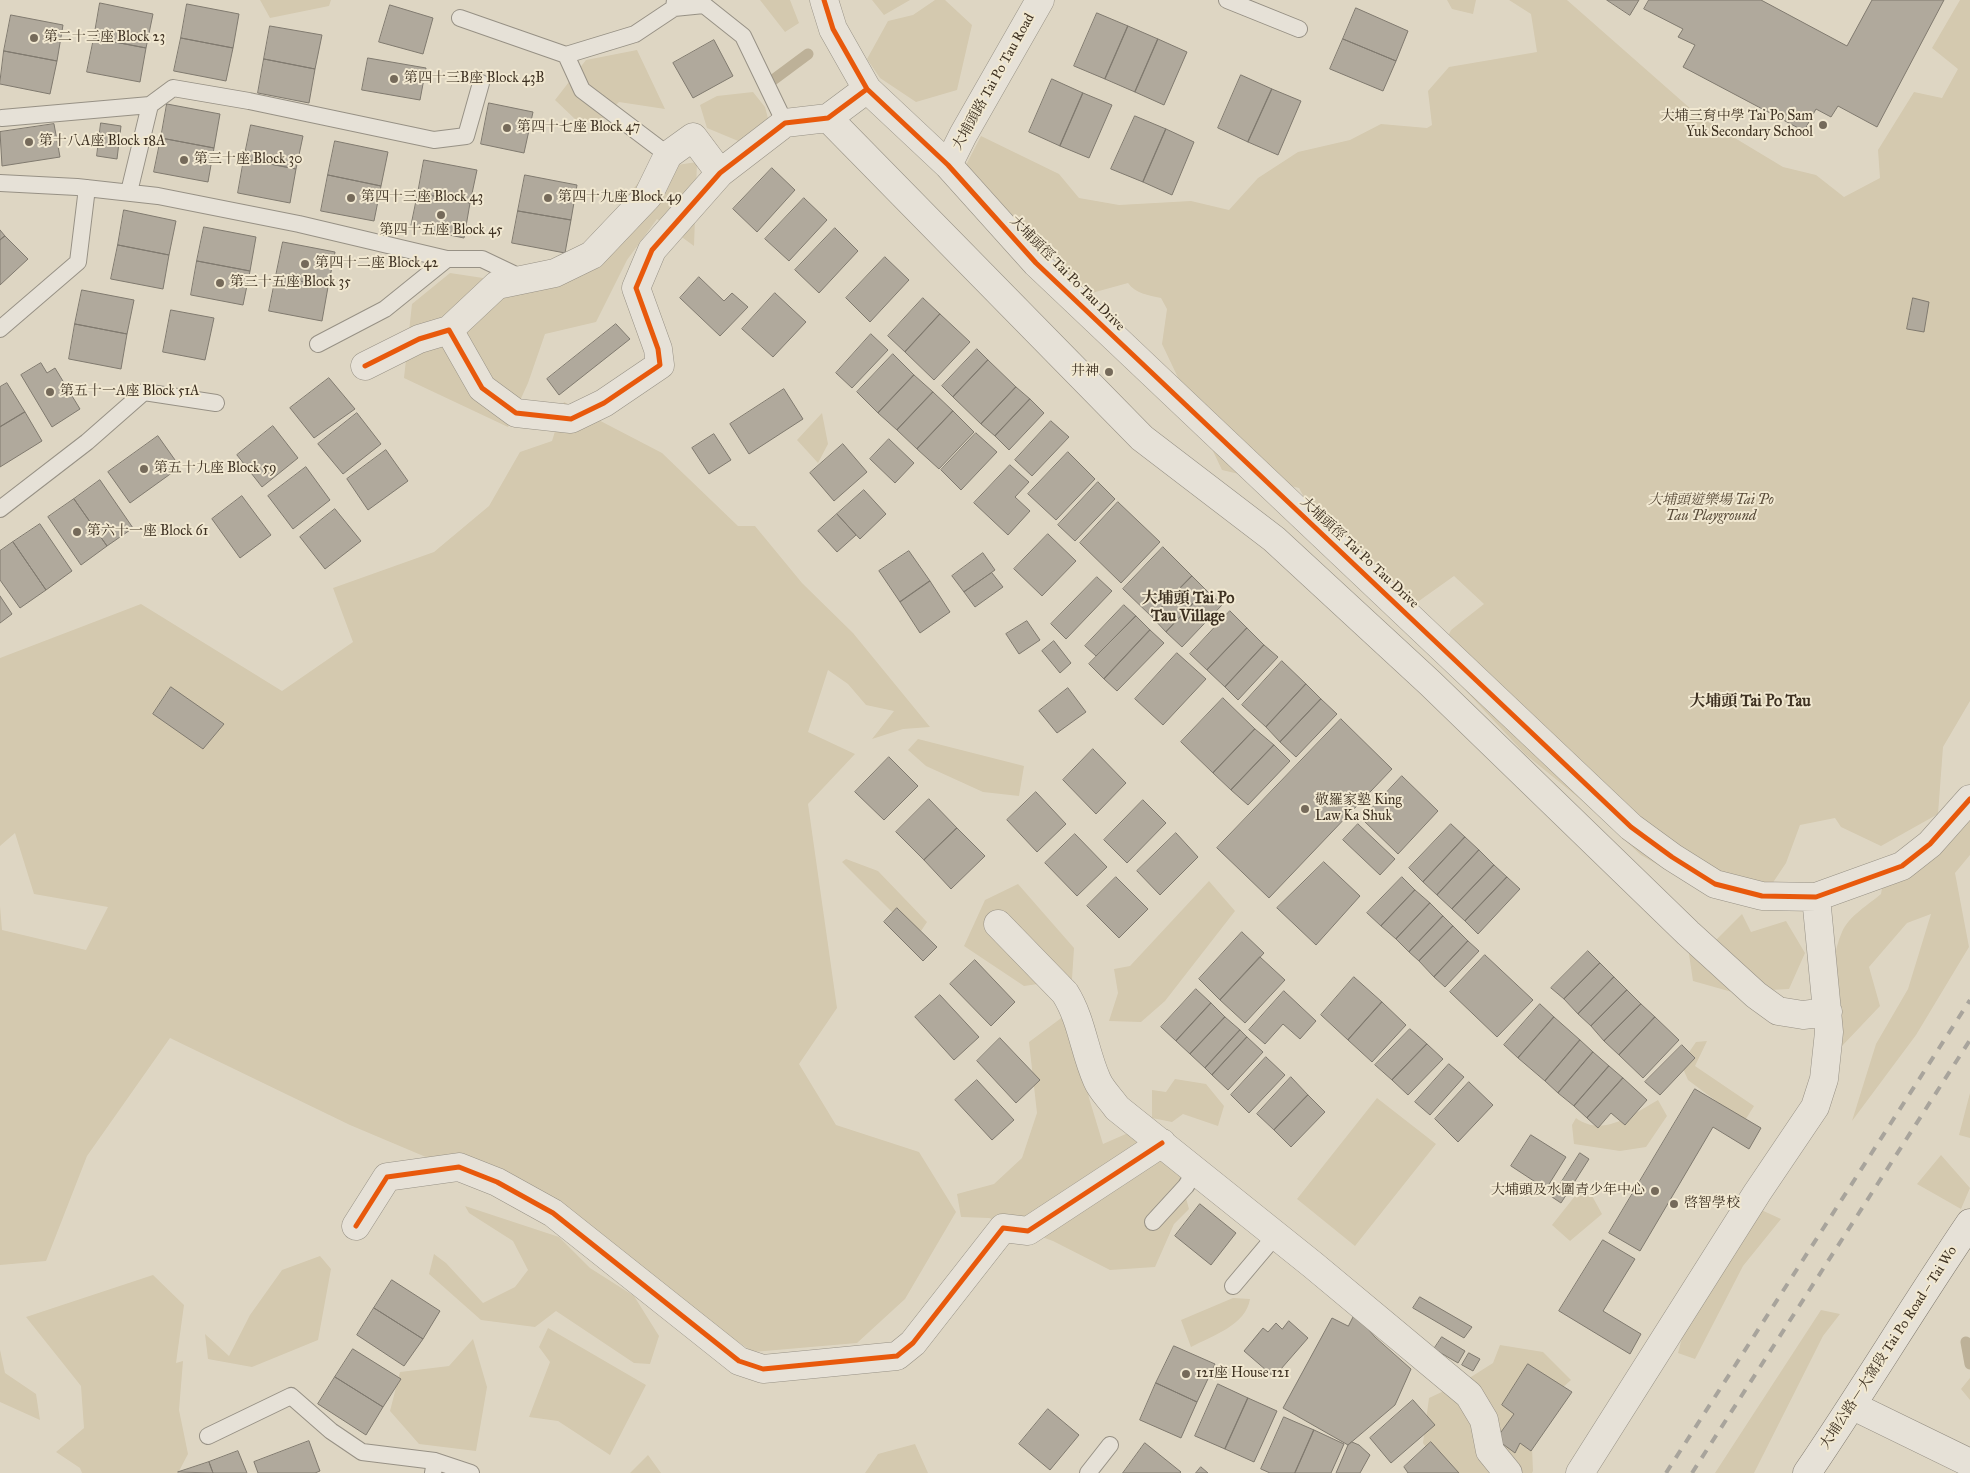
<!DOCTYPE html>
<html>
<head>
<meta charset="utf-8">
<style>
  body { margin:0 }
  canvas { display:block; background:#ded6c3 }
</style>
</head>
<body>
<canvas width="1970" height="1473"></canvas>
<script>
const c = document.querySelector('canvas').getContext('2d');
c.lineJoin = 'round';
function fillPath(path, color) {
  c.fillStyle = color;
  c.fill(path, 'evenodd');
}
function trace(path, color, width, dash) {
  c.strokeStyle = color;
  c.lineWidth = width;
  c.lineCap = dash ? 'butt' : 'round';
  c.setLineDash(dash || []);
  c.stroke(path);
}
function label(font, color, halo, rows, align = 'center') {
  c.font = font + ' "IM FELL Great Primer","Noto Serif TC",serif';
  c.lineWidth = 4;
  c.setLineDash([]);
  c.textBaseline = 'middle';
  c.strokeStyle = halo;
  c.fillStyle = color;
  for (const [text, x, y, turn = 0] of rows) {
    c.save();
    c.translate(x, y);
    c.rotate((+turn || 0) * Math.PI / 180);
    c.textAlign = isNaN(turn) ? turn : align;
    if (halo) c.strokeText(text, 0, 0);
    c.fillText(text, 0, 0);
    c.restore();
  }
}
const green = new Path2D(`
  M260,0H331L329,6L270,18Z
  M760,0H790L799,23L785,32Z
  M872,0H910L884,15Z
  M935,0H945L972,25L957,90L916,102L880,78L867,59L888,21L913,15Z
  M1447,0H1476L1473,14L1452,9Z
  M1509,0H1567L1700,117L1783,167L1816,175L1844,197L1880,178L1878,150L1914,92L1942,98L1958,69L1932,48L1960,0H1970V701L1943,747L1938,814L1881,846L1841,827L1835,818L1800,825L1786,863L1772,884L1694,886L1641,855L1579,798L1525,754L1437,660L1451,630L1484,604L1454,576L1395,618L1347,575L1299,488L1222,470L1162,344L1167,309L1161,298C1148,295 1136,294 1128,283L1059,302L1057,255L1006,212L966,165L981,136L1059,174L1079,198L1119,205L1191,201L1229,210L1258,178L1298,152L1350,140L1381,124L1427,128L1432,125L1428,91L1449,67L1537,52L1531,14Z
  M637,50L665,109L619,102L598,123L576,120L555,100L586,60Z
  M753,92L765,107L770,126L743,143L707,128L700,105L717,96Z
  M697,162L694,246L657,219L627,260L596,322L545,334L528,383L508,427L404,378L412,304L450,273L549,288L650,169Z
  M564,402L662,453L738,526H755L802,583L853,633L930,727L903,729L872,739L894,711L866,705L848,684L828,670L808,732L855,754L808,804L837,1008L799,1064L836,1125L919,1152L956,1212L905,1299L857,1343L753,1352L655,1286L549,1209L350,1125L170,1038L87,1156L46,1261L0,1265V906L2,930L86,950L108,907L34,894L15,833L0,846V658L141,604L282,691L353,642L333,588L434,552L489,506L520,452L552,441Z
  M822,413L828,444L818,463L797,440Z
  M918,739L1024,766L1019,796L983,792L926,766L908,750Z
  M1970,798V855L1955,873L1969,947L1916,1035L1852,1121L1876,1044L1908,989L1931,914L1907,923L1869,967L1880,1006L1842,1046C1838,1010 1826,967 1842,932C1849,916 1868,905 1881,894L1887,861Z
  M846,859L878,871L927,922L917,937L842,862Z
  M1209,881L1235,911L1165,1001L1141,1022L1109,1021L1118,993L1114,969L1130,966Z
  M1018,884L1074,948L1072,979L1024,986L964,946L985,900Z
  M1742,914L1751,932L1786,921L1805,953L1789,989L1732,992L1693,981L1687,941L1714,942Z
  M1068,1013L1076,1027L1089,1098L1103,1144L1135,1130L1176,1162L1189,1209L1174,1224L1155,1267L1110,1270L1053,1241L989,1218L961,1217L957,1194L994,1184L1022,1158L1037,1113L1029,1042Z
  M1707,1041L1695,1066L1754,1106L1744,1122L1688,1080L1681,1064L1696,1042Z
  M1175,1079L1206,1084L1224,1106L1218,1126L1183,1114L1172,1122L1152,1118V1090L1166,1092Z
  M1970,1093V1138L1959,1135Z
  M1377,1098L1436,1144L1355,1246L1297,1199Z
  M1658,1100L1667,1116L1646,1147L1620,1151L1574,1144L1572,1125L1576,1118C1603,1138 1633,1114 1658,1100Z
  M1941,1155L1970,1188L1961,1209L1917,1184Z
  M1591,1194L1602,1214L1570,1241L1552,1225L1575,1196Z
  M465,1206L559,1237L590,1268L634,1296L659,1336L650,1364L634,1363L556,1311L535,1327L481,1320L429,1274L434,1254L446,1263L483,1303L515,1287L528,1270L513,1241L469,1213Z
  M1757,1208L1781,1219L1743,1266L1695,1359L1678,1353L1684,1331Z
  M320,1256L331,1269L318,1340L252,1367L208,1359L205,1334L229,1356L250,1315L282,1270Z
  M153,1275L184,1305L176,1363L183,1361L179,1410L188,1454L178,1473H82L80,1468L56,1452L84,1428L81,1386L26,1317Z
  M1233,1298L1250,1299C1246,1325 1212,1336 1191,1347L1181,1320Z
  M1821,1310L1840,1314L1823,1336L1754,1473H1715Z
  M548,1328L646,1385L610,1455L558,1421L529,1417L550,1362L539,1347Z
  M473,1339L487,1387L476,1451L419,1444L390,1411L400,1372L449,1366Z
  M1500,1345L1543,1352L1571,1380L1550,1399L1531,1424L1533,1471L1532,1473H1445L1423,1443L1429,1398L1463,1382L1493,1363Z
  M0,1350L5,1373L36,1394L40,1420L0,1402Z
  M1970,1378V1400L1961,1389Z
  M915,1444L928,1473H865L878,1454Z
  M648,1455L661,1473H630Z`);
const stream = new Path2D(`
  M773,80L808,54
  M1966,1342L1970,1364`);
const building = new Path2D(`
  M1607,0H1639L1630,15Z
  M1649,0H1761L1847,46L1872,0H1944L1877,127L1838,106L1831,117L1816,109L1804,131L1683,67L1695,45L1678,37L1683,29L1644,9Z
  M100,3L153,14L146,48L94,38Z
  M187,4L239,14L233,48L181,38Z
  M390,5L433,18L423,54L379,42Z
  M1356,8L1408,31L1396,61L1343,39Z
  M1097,13L1128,26L1105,79L1074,66Z
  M11,15L63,25L57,61L4,51Z
  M270,26L322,35L315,69L264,59Z
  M1128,26L1158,39L1135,92L1105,79Z
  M94,38L146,48L140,82L87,72Z
  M181,38L233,48L226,81L174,71Z
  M1158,39L1187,52L1164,105L1135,92Z
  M1343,39L1396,61L1383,91L1330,69Z
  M714,40L733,76L693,98L673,63Z
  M4,51L57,61L50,94L0,84Z
  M368,58L426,68L420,100L362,90Z
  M264,59L315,69L309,103L258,93Z
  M1241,75L1272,89L1248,142L1218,128Z
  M1052,79L1083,93L1060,146L1029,132Z
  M1272,89L1301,101L1278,155L1248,142Z
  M1083,93L1112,105L1089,158L1060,146Z
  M489,103L533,112L524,153L481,144Z
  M167,104L220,114L214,148L161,138Z
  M1135,116L1166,129L1143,182L1111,169Z
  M101,123L121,126L117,159L97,156Z
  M54,124L60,157L2,166L0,132Z
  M251,125L303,136L296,169L244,159Z
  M1166,129L1194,142L1172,195L1143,182Z
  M161,138L214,148L208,182L154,172Z
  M335,141L388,152L381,186L328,175Z
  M244,159L296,169L290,203L238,193Z
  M424,160L477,170L470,203L418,193Z
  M772,168L795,190L757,232L733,209Z
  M328,175L381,186L374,221L321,211Z
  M525,175L577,185L571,220L518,211Z
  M418,193L470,203L464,238L411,227Z
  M804,198L827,220L789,261L765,239Z
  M124,210L176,221L169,255L118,245Z
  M518,211L571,220L565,253L512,243Z
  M204,227L256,237L250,271L197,261Z
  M835,228L858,251L819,293L795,270Z
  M0,230L5,236L0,240Z
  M5,236L28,259L0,285V240Z
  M283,242L335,252L328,287L276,276Z
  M118,245L169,255L163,289L111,279Z
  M885,257L909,280L870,322L846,298Z
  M197,261L250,271L243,305L191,295Z
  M276,276L328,287L322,321L269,311Z
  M699,277L724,301L732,293L748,307L720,336L680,298Z
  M82,290L134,300L127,334L75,324Z
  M775,293L806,322L773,357L742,329Z
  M923,298L940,314L905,352L888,336Z
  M1913,298L1929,302L1924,332L1907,329Z
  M171,310L214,318L205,360L163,352Z
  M940,314L970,342L934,380L905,352Z
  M75,324L127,334L121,369L69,359Z
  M616,324L630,339L559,395L547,379Z
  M871,334L888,350L852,388L836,373Z
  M977,349L988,360L953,397L942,386Z
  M893,354L914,375L878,413L857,392Z
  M988,360L1016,387L981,424L953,397Z
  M41,363L47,373L55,368L80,409L52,427L21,375Z
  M914,375L933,392L897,430L878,413Z
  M329,378L355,409L314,438L290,408Z
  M7,383L25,412L0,427V387Z
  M1016,387L1030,399L995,436L981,424Z
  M784,389L803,419L749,454L730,424Z
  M933,392L953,411L917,449L897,430Z
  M1030,399L1044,413L1009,450L995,436Z
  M953,411L974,432L939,469L917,449Z
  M25,412L42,441L0,467V427Z
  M357,413L381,444L343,474L318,444Z
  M1051,421L1069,437L1032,476L1015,460Z
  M273,426L298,458L262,487L237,455Z
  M976,433L997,452L961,490L941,470Z
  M714,434L731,460L709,474L692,448Z
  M158,436L180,467L130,503L108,472Z
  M889,439L914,463L895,483L870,459Z
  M843,444L867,472L834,501L810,473Z
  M386,450L408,481L368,510L347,479Z
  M1068,452L1095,479L1056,520L1028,494Z
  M1010,465L1029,482L1015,497L1030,511L1008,535L974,503Z
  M306,467L330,500L293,529L268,496Z
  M100,480L133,528L107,546L74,499Z
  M1098,482L1115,499L1075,541L1058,525Z
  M864,490L886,514L860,539L837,514Z
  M242,496L271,535L240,558L212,519Z
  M74,499L107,546L81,565L48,517Z
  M1118,502L1160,542L1121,583L1080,543Z
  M335,509L361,541L325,569L300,537Z
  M837,514L856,535L837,552L818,531Z
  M40,524L72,571L46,590L13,542Z
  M1048,534L1076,561L1042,596L1014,569Z
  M13,542L46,590L20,608L0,580V551Z
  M1163,547L1192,576L1152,617L1123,589Z
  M909,551L930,581L900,602L879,571Z
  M983,553L995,570L964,592L952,576Z
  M992,573L1003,587L975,607L964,592Z
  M1192,576L1206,590L1166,632L1152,617Z
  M1097,577L1112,591L1066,639L1051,624Z
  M930,581L950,612L920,633L900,602Z
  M1206,590L1222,605L1182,647L1166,632Z
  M0,596L12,614L0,623Z
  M1124,605L1136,616L1096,656L1085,646Z
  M1230,611L1247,628L1207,670L1190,654Z
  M1136,616L1150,630L1104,679L1089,664Z
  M1027,621L1040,640L1019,654L1006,634Z
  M1247,628L1264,645L1225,687L1207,670Z
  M1150,630L1164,643L1117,691L1104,679Z
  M1054,641L1071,663L1060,673L1042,651Z
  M1264,645L1278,657L1238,700L1225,687Z
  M1177,653L1206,679L1163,725L1135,699Z
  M1282,661L1306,684L1266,727L1242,705Z
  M1306,684L1321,699L1280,742L1266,727Z
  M171,687L224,724L203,749L153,714Z
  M1068,688L1086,712L1057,733L1039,711Z
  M1223,698L1255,729L1213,773L1181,742Z
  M1321,699L1337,714L1296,757L1280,742Z
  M1341,719L1392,769L1269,898L1217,848Z
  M1255,729L1274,745L1231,790L1213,773Z
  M1274,745L1290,761L1248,805L1231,790Z
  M1093,749L1126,783L1096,814L1063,780Z
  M889,757L918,786L884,820L855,792Z
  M1402,776L1438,811L1398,854L1362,819Z
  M1036,792L1066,824L1037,852L1007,820Z
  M929,799L957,828L924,860L896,832Z
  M1143,800L1166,823L1127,863L1104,840Z
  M1358,824L1395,859L1380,875L1343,840Z
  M1451,824L1465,837L1423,882L1409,868Z
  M957,828L985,856L951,889L924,860Z
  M1176,833L1198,857L1160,895L1137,871Z
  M1075,834L1107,867L1077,896L1045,863Z
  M1465,837L1479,850L1437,895L1423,882Z
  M1479,850L1494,865L1452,909L1437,895Z
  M1324,862L1360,896L1316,945L1277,908Z
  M1494,865L1507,877L1465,921L1452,909Z
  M1116,877L1148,909L1119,938L1087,906Z
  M1402,877L1415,890L1381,926L1367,913Z
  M1507,877L1520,889L1478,934L1465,921Z
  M1415,890L1430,903L1396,939L1381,926Z
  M1430,903L1443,916L1409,952L1396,939Z
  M897,908L937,947L923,961L884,922Z
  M1443,916L1453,926L1419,961L1409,952Z
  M1453,926L1468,941L1434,977L1419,961Z
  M1242,932L1264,953L1220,1000L1199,979Z
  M1468,941L1479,951L1445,987L1434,977Z
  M1588,951L1600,963L1564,999L1551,988Z
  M1485,955L1533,1000L1497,1037L1450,992Z
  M1260,957L1285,980L1245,1023L1220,1000Z
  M975,960L1015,1002L991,1026L950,984Z
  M1600,963L1614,977L1578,1014L1564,999Z
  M1354,977L1382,1002L1348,1040L1321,1015Z
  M1614,977L1627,990L1591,1026L1578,1014Z
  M1196,989L1211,1003L1176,1041L1161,1027Z
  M1627,990L1641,1004L1604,1041L1591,1026Z
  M1284,991L1316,1021L1300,1039L1283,1024L1265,1044L1249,1030Z
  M940,995L979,1037L954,1060L915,1017Z
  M1382,1002L1406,1025L1372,1062L1348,1040Z
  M1211,1003L1225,1017L1190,1054L1176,1041Z
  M1540,1004L1554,1017L1518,1058L1504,1045Z
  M1641,1004L1655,1017L1619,1055L1604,1041Z
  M1225,1017L1240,1030L1205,1068L1190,1054Z
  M1554,1017L1580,1040L1545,1081L1518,1058Z
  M1655,1017L1679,1040L1643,1078L1619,1055Z
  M1410,1029L1427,1044L1392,1080L1375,1065Z
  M1240,1030L1247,1037L1212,1075L1205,1068Z
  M1247,1037L1263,1052L1228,1090L1212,1075Z
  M1000,1038L1040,1080L1016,1103L977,1061Z
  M1580,1040L1593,1052L1558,1093L1545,1081Z
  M1427,1044L1443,1059L1408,1095L1392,1080Z
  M1682,1045L1695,1058L1660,1095L1645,1082Z
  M1593,1052L1609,1066L1574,1106L1558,1093Z
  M1266,1057L1285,1075L1249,1113L1231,1095Z
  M1449,1064L1464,1077L1430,1115L1415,1102Z
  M1609,1066L1623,1078L1587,1118L1574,1106Z
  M1291,1077L1308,1095L1274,1130L1257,1114Z
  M1623,1078L1647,1100L1625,1125L1611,1113L1598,1128L1587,1118Z
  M977,1080L1014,1120L992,1140L955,1100Z
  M1469,1082L1493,1105L1458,1142L1435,1119Z
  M1695,1089L1761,1128L1749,1149L1713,1127L1640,1251L1609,1233Z
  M1308,1095L1325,1112L1291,1147L1274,1130Z
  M1531,1135L1566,1157L1546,1189L1511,1166Z
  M1580,1153L1589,1159L1561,1203L1552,1197Z
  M1200,1204L1236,1233L1211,1265L1175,1236Z
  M1603,1240L1635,1259L1603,1311L1641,1334L1630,1354L1559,1311Z
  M392,1280L440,1311L423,1339L374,1308Z
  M1420,1297L1472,1327L1464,1338L1413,1308Z
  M374,1308L423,1339L404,1366L357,1335Z
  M1355,1314L1375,1337L1411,1369L1395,1405L1348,1445L1283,1408L1332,1318L1348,1326Z
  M1289,1321L1308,1338L1274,1377L1244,1351L1263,1328L1268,1332L1276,1323L1282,1329Z
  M1442,1337L1465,1351L1458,1363L1434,1349Z
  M1174,1346L1215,1364L1197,1402L1156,1383Z
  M353,1349L401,1379L383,1407L335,1377Z
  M1469,1353L1480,1359L1473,1371L1462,1365Z
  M1528,1364L1572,1392L1531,1451L1520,1443L1515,1453L1496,1439L1514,1414L1502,1405Z
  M335,1377L383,1407L366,1435L318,1404Z
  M1156,1383L1197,1402L1181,1438L1140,1420Z
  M1218,1384L1248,1398L1225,1449L1195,1436Z
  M1248,1398L1277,1411L1254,1462L1225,1449Z
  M1413,1400L1435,1425L1391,1463L1370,1438Z
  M1048,1409L1079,1435L1050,1470L1019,1444Z
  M1284,1417L1314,1430L1295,1473H1270L1261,1469Z
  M1314,1430L1344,1444L1331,1473H1295Z
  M309,1441L320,1471L315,1473H258L254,1462Z
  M1352,1442L1359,1445L1370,1455L1360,1473H1336L1348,1445Z
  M1431,1442L1459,1473H1408L1404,1467Z
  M1145,1443L1181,1472L1180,1473H1123Z
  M238,1451L247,1473H213L209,1462Z
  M209,1462L213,1473L178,1472Z
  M1201,1467L1208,1473H1196Z`);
const service = new Path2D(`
  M1227,0L1299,29
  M674,8L704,5L743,36L785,123
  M460,18L566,55L582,90L668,155
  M566,55L635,34L674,8L675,0
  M2,118L150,105L173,88L249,101L434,140L466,136L481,83
  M0,183L77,187L158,196L299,224L447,259H482L524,279
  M129,192L150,105
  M0,329L78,262L87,188
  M318,344L385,309L447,259
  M0,509L87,442L144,392L216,403
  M1153,1222L1186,1186L1195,1171
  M1233,1286L1276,1235
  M208,1436L291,1396L331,1431L362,1452L435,1461
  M433,1473L435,1461L471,1473
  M1088,1473L1110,1445`);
const minor = new Path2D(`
  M824,0L833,29L867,89L948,165L1036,263L1631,827L1672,857L1715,884L1762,896L1816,897L1902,866L1930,844L1970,799
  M828,118L1142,438L1274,539L1430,683L1688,933L1756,995L1778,1011L1803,1015L1828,1012
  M948,165L963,135L1040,0
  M449,330L497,285L555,273L592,255L648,196L668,155L693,137L720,173
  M365,366L419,339L449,330L482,388L516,413L571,419L604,403L660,365L658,349L636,288L652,250L720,173L785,123L828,118L867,89
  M998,924L1065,993C1082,1020 1084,1051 1097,1080C1101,1090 1111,1099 1117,1108L1313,1265L1469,1395L1484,1420L1490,1451L1508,1473
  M356,1226L387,1177L459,1167L497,1182L553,1213L739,1361L763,1369L897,1356L913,1343L1003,1228L1028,1231L1162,1143
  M1853,1406L1970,1463
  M1580,1473L1757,1193L1815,1107L1824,1079L1829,1032L1816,897`);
const secondary = new Path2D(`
  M1807,1473C1863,1391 1914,1305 1970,1223`);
const rail = new Path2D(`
  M1666,1473L1970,1000
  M1692,1473L1970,1040`);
const cycleway = new Path2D(`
  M824,0L833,29L867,89L948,165L1036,263L1631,827L1672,857L1715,884L1762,896L1816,897L1902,866L1930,844L1970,799
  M365,366L419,339L449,330L482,388L516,413L571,419L604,403L660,365L658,349L636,288L652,250L720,173L785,123L828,118L867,89
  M356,1226L387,1177L459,1167L497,1182L553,1213L739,1361L763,1369L897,1356L913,1343L1003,1228L1028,1231L1162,1143`);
const markers = [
  [34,38,5,"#756a5a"],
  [394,79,5,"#756a5a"],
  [1823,125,5,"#756a5a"],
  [507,128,5,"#756a5a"],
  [29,142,5,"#756a5a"],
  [184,160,5,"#756a5a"],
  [351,198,5,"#756a5a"],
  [548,198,5,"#756a5a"],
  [441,215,5,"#756a5a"],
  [305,264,5,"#756a5a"],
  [220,283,5,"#756a5a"],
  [1109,372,5,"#756a5a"],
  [50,392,5,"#756a5a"],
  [144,469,5,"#756a5a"],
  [77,532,5,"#756a5a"],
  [1305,809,5,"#756a5a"],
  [1655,1191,5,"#756a5a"],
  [1674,1204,5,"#756a5a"],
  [1186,1374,5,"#756a5a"]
];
const poiNames = [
  ["第二十三座 Block 23",44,38],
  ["第四十三B座 Block 43B",404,79],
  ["大埔三育中學 Tai Po Sam",1813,117,"right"],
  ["Yuk Secondary School",1813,133,"right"],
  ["第四十七座 Block 47",517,128],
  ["第十八A座 Block 18A",39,142],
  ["第三十座 Block 30",194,160],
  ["第四十三座 Block 43",361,198],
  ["第四十九座 Block 49",558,198],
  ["第四十五座 Block 45",441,231,"center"],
  ["第四十二座 Block 42",315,264],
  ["第三十五座 Block 35",230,283],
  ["井神",1099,372,"right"],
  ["第五十一A座 Block 51A",60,392],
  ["第五十九座 Block 59",154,469],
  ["第六十一座 Block 61",87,532],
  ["敬羅家塾 King",1315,801],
  ["Law Ka Shuk",1315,817],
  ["大埔頭及水圍青少年中心",1645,1191,"right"],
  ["啓智學校",1684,1204],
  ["121座 House 121",1196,1374]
];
const streetNames = [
  ["大埔頭路 Tai Po Tau Road",994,82,-61],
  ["大埔頭徑 Tai Po Tau Drive",1067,274,45],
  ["大埔頭徑 Tai Po Tau Drive",1359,553,43],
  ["大埔公路－大窩段 Tai Po Road – Tai Wo",1889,1348,-57]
];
const parkNames = [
  ["大埔頭遊樂場 Tai Po",1711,501],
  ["Tau Playground",1711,517]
];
const quarterNames = [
  ["大埔頭 Tai Po",1188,599],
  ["Tau Village",1188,617],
  ["大埔頭 Tai Po Tau",1750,702]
];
fillPath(green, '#d4c9af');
trace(stream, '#bdb198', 11);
fillPath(building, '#b0a99c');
trace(building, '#807a6f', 1);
trace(service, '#979185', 18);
trace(minor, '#979185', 29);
trace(secondary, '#807a6f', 29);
trace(service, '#e6e1d7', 16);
trace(minor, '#e6e1d7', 28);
trace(secondary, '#e6e1d7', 28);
trace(rail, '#a8a49c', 4, [9, 9]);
trace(cycleway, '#e8590c', 5);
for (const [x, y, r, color] of markers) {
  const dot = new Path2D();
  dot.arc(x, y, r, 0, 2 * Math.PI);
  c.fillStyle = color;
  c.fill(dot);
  trace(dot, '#f1e8d1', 2);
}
label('14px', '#3d3021', '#f1e8d1', poiNames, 'left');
label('14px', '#3d3021', '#f1e8d1', streetNames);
label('italic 14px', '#5a4c3a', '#f1e8d1', parkNames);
label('bold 16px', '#3d3021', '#f1e8d1', quarterNames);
</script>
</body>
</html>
